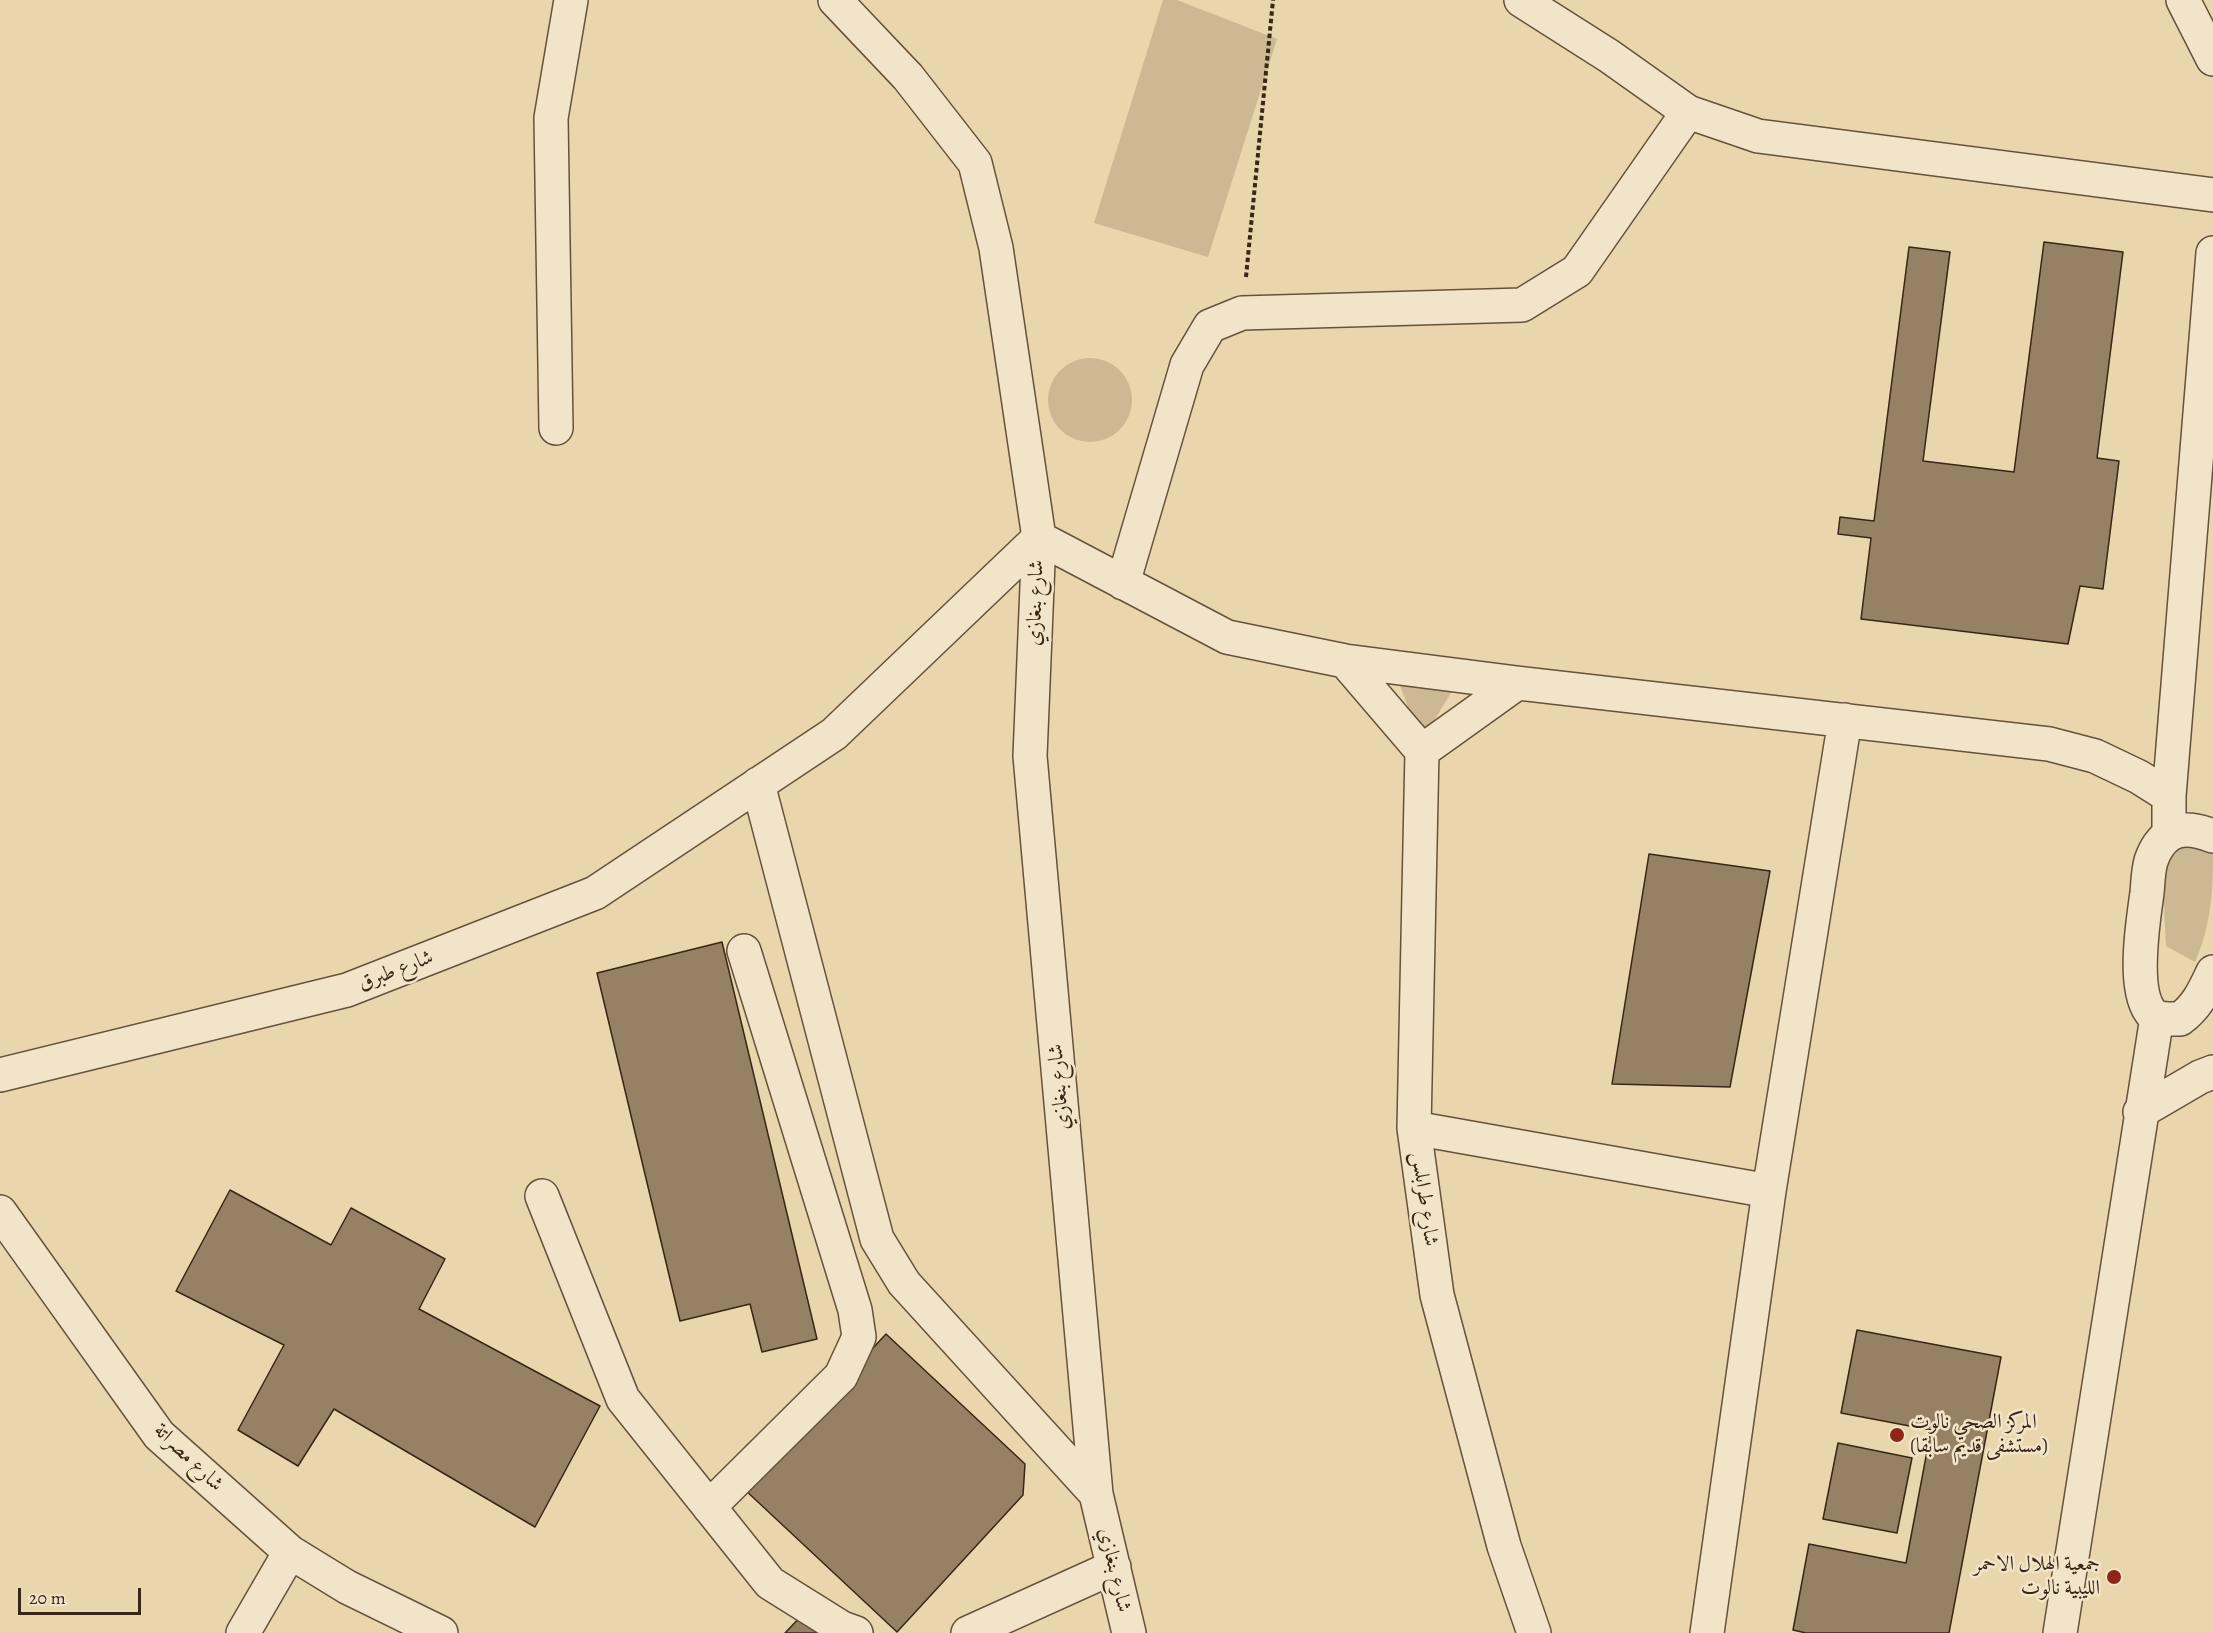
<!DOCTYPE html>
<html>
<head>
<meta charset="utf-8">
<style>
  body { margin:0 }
  #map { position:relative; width:2213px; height:1633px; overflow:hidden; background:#ead6ac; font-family:Alegreya,serif }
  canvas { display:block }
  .scale { position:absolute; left:18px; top:1588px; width:123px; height:27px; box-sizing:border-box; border:3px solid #3a2516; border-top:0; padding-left:8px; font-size:18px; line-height:21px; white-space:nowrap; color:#3a2516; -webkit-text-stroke:4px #f1e4c9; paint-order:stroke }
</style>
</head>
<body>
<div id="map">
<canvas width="2213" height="1633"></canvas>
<div class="scale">20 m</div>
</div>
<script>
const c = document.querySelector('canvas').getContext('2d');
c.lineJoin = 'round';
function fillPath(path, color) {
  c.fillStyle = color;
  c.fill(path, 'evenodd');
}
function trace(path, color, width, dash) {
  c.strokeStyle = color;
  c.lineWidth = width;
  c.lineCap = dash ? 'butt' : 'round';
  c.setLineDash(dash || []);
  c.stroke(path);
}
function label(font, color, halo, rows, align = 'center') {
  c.font = font + ' Alegreya,Amiri,serif';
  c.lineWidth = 5;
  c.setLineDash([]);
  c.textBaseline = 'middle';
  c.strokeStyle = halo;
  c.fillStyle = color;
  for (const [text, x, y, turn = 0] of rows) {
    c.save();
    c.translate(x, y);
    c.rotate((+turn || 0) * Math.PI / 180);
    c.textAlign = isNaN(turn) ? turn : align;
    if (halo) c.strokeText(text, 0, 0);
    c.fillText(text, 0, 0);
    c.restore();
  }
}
const green = new Path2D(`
  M1163,0H1177L1277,39L1208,257L1094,223Z
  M1048 400a42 42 0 1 1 84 0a42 42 0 1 1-84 0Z
  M1395,672L1460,678L1421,742Z
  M2178,841L2212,849L2213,853C2213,892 2211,926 2195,962L2166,946C2165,913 2158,870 2178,841Z`);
const building = new Path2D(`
  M2044,242L2123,252L2097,458L2119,461L2103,589L2080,586L2068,644L1861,619L1871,538L1838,534L1840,517L1874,521L1909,247L1950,252L1923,461L2014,472Z
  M1649,854L1770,871L1730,1087L1612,1084Z
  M722,942L817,1339L762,1352L750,1304L680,1321L597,973Z
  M230,1190L331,1245L351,1208L445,1259L419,1309L600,1406L535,1527L334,1409L298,1466L238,1430L284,1345L176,1291Z
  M1857,1330L2001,1357L1949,1633H1806L1793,1630L1809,1544L1906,1563L1931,1430L1841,1413Z
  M886,1334L1025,1464L1023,1495L897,1632L743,1488Z
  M1838,1443L1912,1458L1897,1533L1823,1519Z
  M804,1613L826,1633H785Z`);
const path = new Path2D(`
  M1246,277L1273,0`);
const minor = new Path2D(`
  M835,0L908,77L975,163L996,248L1039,538L1030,756L1096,1494L1129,1633
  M1521,0L1609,56L1688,112L1758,136L2213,195
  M2183,0L2213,59
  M556,428L551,118L571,0
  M1039,538L1227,637L1345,661L1517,683L2049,744L2095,756L2139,777L2169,796
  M1123,583L1187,365L1210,326L1242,313L1522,305L1577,271L1688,112
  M1345,661L1422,751
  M1422,751L1414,1128L1437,1295L1504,1546L1534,1633
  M1422,751L1517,683
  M758,784L877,1239L904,1283L1096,1494
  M2169,835V796L2213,253
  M2213,836C2200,831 2182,826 2169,835C2160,841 2154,852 2151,861C2148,871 2148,883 2147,893C2143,922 2131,993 2153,1015C2159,1020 2173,1019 2180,1019C2197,1007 2204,991 2213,972
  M0,1075L347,990L595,893L834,734L1039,538
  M2140,1112L2200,1077L2213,1072
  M1414,1128L1769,1191
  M542,1196L623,1399L770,1583L842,1628L856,1633
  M0,1212L159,1435L290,1552L347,1587L441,1633
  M709,1507L841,1376L859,1337L855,1310L744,951
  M243,1633L290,1552
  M968,1633L1114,1567
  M1707,1633L1769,1191L1845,720
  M2060,1633L2157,1017`);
const markers = [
  [1897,1435,8,"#8f2418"],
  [2114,1577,8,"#8f2418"]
];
const streetNames = [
  ["شارع بنغازي",1036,603,-88],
  ["شارع طبرق",396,971,-21],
  ["شارع بنغازي",1060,1087,-95],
  ["شارع طرابلس",1424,1199,82],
  ["شارع مصراتة",188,1458,44],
  ["شارع بنغازي",1114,1570,77]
];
const poiNames = [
  ["المركز الصحي نالوت",1910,1423],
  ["(مستشفى قديم سابقا)",1910,1447],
  ["جمعية الهلال الاحمر",2100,1565,"right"],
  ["الليبية نالوت",2100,1589,"right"]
];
fillPath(green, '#ccb892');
fillPath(building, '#968164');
trace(building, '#3a2516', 1.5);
trace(minor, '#66513c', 36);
trace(path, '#3a2516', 4, [4.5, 3]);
trace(minor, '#f1e4c9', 33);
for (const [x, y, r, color] of markers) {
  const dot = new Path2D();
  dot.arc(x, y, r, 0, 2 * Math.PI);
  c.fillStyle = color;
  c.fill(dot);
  trace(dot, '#f1e4c9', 2);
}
label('21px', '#3a2516', '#f1e4c9', streetNames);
label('21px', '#3a2516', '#f1e4c9', poiNames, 'left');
</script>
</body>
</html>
